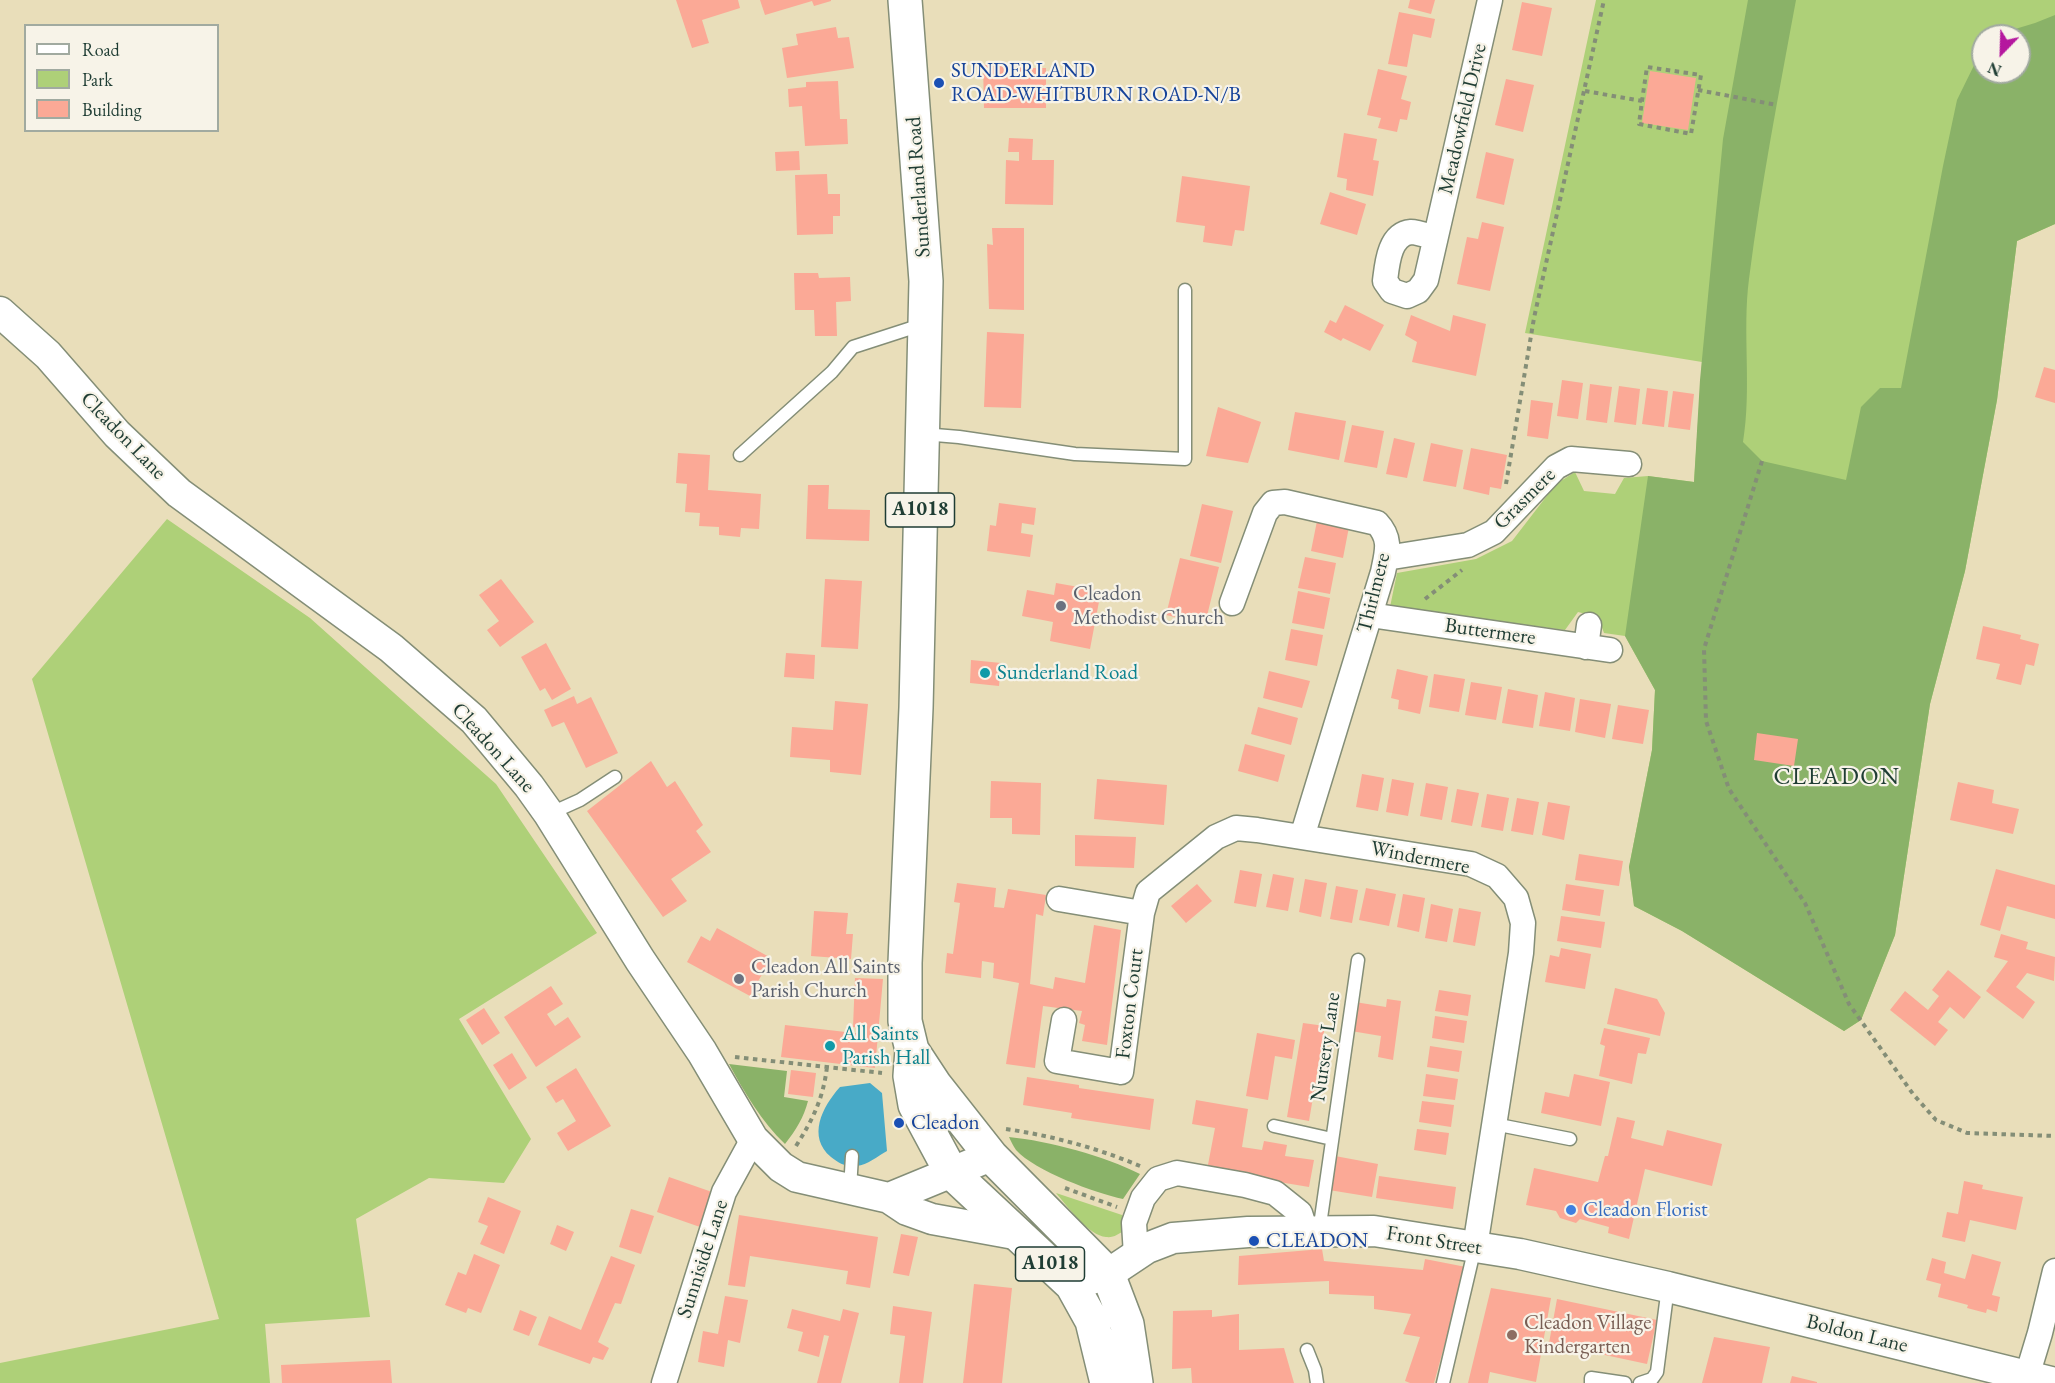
<!DOCTYPE html>
<html>
<head>
<meta charset="utf-8">
<style>
  body { margin:0 }
  #map { position:relative; width:2055px; height:1383px; overflow:hidden; background:#e9deba; font-family:"EB Garamond",serif }
  canvas { display:block }
  .legend { position:absolute; left:24px; top:24px; width:195px; height:108px; box-sizing:border-box; background:#f7f3e8; border:2px solid #a1aaa0; margin:0; padding:8px 10px; list-style:none; font-size:18px; color:#1f3d34 }
  .legend li { display:flex; align-items:center; gap:12px; height:30px }
  .legend b { width:30px; border:2px solid #a1aaa0 }
  .north { position:absolute; left:1971px; top:24px; width:60px; height:60px; box-sizing:border-box; background:#f7f3e8; border:2px solid #a1aaa0; border-radius:50%; rotate:203deg; font-size:16px; font-weight:700; line-height:24px; text-align:center; color:#1f3d34 }
  .north::after { content:''; display:block; margin:auto; width:21px; height:27px; background:#b5179e; clip-path:polygon(50% 0,100% 100%,50% 72%,0 100%) }
</style>
</head>
<body>
<div id="map">
<canvas width="2055" height="1383"></canvas>
<ul class="legend">
<li><b style="height:8px;background:#fff"></b>Road</li>
<li><b style="height:16px;background:#aed078"></b>Park</li>
<li><b style="height:16px;background:#fba996"></b>Building</li>
</ul>
<div class="north">N</div>
</div>
<script>
const c = document.querySelector('canvas').getContext('2d');
c.lineJoin = 'round';
function fillPath(path, color) {
  c.fillStyle = color;
  c.fill(path, 'evenodd');
}
function trace(path, color, width, dash) {
  c.strokeStyle = color;
  c.lineWidth = width;
  c.lineCap = dash ? 'butt' : 'round';
  c.setLineDash(dash || []);
  c.stroke(path);
}
function label(font, color, halo, rows, align = 'center') {
  c.font = font + ' "EB Garamond",serif';
  c.lineWidth = 4.5;
  c.setLineDash([]);
  c.textBaseline = 'middle';
  c.strokeStyle = halo;
  c.fillStyle = color;
  for (const [text, x, y, turn = 0] of rows) {
    c.save();
    c.translate(x, y);
    c.rotate((+turn || 0) * Math.PI / 180);
    c.textAlign = isNaN(turn) ? turn : align;
    if (halo) c.strokeText(text, 0, 0);
    c.fillText(text, 0, 0);
    c.restore();
  }
}
const green = new Path2D(`
  M1596,0H2055V224L2017,241L1997,400L1965,571L1930,704L1895,935L1861,1020L1844,1031L1682,931L1634,906L1629,867L1652,750L1655,690L1625,636L1604,633L1598,617L1578,612L1565,630L1390,607L1397,573L1476,559L1512,541L1556,484L1575,472L1584,491L1615,494L1624,478L1648,476L1694,482L1702,362L1525,333ZM1983,36H2019V72H1983Z
  M167,519L310,618L496,784L597,933L459,1019L531,1139L504,1183L429,1178L356,1219L370,1317L265,1324L270,1383H0V1363L219,1319L32,679Z
  M1056,1193L1122,1215L1126,1220L1124,1231C1118,1234 1114,1238 1106,1237C1089,1236 1067,1206 1056,1193Z`);
const forest = new Path2D(`
  M1748,0H1796C1779,92 1761,185 1749,279C1742,332 1752,388 1743,442L1762,461L1846,480L1861,407L1880,388H1901L1943,166L1957,100L1983,47V72H2019V36H1992L2035,23L2055,15V224L2017,241L1997,400L1965,571L1930,704L1895,935L1861,1020L1844,1031L1682,931L1634,906L1629,867L1652,750L1655,690L1625,636L1648,476L1694,482L1700,380L1723,139Z
  M729,1064L787,1071L784,1097L808,1101C804,1117 796,1130 785,1144C762,1122 744,1092 729,1064Z
  M1009,1137C1049,1141 1105,1156 1140,1174L1123,1199C1095,1193 1035,1171 1016,1150C1013,1146 1011,1141 1009,1137Z`);
const water = new Path2D(`
  M870,1083L882,1093L887,1151C878,1156 867,1165 857,1166C848,1168 838,1163 831,1157C807,1137 822,1107 840,1087Z`);
const building = new Path2D(`
  M676,0H738L740,8L702,20L709,43L692,48Z
  M760,0H831V1L814,6L812,1L765,15Z
  M1410,0H1435L1431,14L1408,8Z
  M1522,2L1552,8L1542,56L1512,50Z
  M1399,12L1435,19L1431,38L1413,34L1407,67L1388,64Z
  M836,27L838,38L849,37L854,68L787,78L782,48L798,45L796,34Z
  M1028,64V68H1046V108H984L983,65Z
  M1378,69L1407,76L1401,99L1411,102L1407,120L1400,119L1397,132L1378,128L1381,118L1367,115Z
  M1650,71L1696,78L1688,130L1642,123Z
  M1506,79L1534,85L1523,132L1495,125Z
  M838,81L840,119H847L848,144L805,146L802,106L789,107L788,89L806,87V82Z
  M1344,133L1377,139L1373,160L1379,161L1373,196L1346,190L1347,179L1337,177Z
  M1009,138L1033,139L1032,160H1054L1053,205L1005,204L1006,160L1019,161V152H1008Z
  M799,151L800,170L776,171L775,152Z
  M1486,152L1514,159L1504,205L1476,198Z
  M827,174L828,194H840V216H833V234L797,235L795,175Z
  M1182,176L1250,186L1244,231L1235,230L1232,246L1203,242L1205,226L1176,222Z
  M1330,192L1366,204L1357,235L1320,224Z
  M1482,222L1504,227L1490,291L1457,284L1467,237L1478,239Z
  M992,228H1024V310L989,309L987,244L993,245Z
  M794,273H818L819,278L850,277L851,301L836,302L837,336H815L814,310H795Z
  M1345,305L1384,325L1370,351L1343,338L1341,341L1324,332L1330,320L1336,323Z
  M1411,315L1450,331L1453,315L1486,324L1476,376L1412,362L1417,342L1405,335Z
  M987,332L1024,334L1021,408L984,407Z
  M2044,367L2055,370V403L2035,397Z
  M1562,380L1583,383L1578,419L1557,416Z
  M1590,384L1612,387L1607,423L1586,420Z
  M1619,386L1640,389L1636,425L1614,422Z
  M1647,388L1668,391L1664,427L1642,424Z
  M1673,391L1694,394L1690,430L1668,427Z
  M1531,400L1553,403L1548,439L1527,436Z
  M1218,407L1261,422L1248,463L1206,456Z
  M1295,412L1346,421L1339,460L1288,450Z
  M1352,425L1384,431L1377,468L1344,462Z
  M1394,438L1415,443L1407,478L1386,474Z
  M1431,443L1463,450L1456,487L1423,481Z
  M1471,448L1507,455L1501,489L1490,487L1489,495L1463,489Z
  M678,453L710,455L708,490L761,494L759,529L741,528L740,537L719,535V527L699,526L700,513L685,512L687,484L676,483Z
  M808,485H829L828,509L870,510L869,541L806,539Z
  M999,503L1036,508L1034,525L1022,523L1021,533L1033,535L1030,557L987,551L990,525L996,526Z
  M1202,504L1233,511L1221,563L1190,556Z
  M1317,521L1349,527L1343,558L1311,551Z
  M1305,557L1336,563L1330,594L1298,588Z
  M1180,558L1219,567L1205,624L1166,615Z
  M501,579L534,622L500,647L487,630L499,621L479,595Z
  M825,579L862,581L858,649L821,647Z
  M1056,583L1101,591L1090,649L1050,641L1053,622L1022,616L1027,590L1054,595Z
  M1298,591L1330,598L1324,629L1292,623Z
  M1983,626L2021,635L2020,639L2039,644L2034,666L2026,664L2021,685L1996,679L2000,664L1976,659Z
  M1291,629L1323,635L1317,666L1285,660Z
  M546,643L571,689L552,700L545,688L540,691L521,657Z
  M786,653L815,655L814,679L784,677Z
  M971,660L1001,663L999,686L970,683Z
  M1397,669L1428,676L1420,714L1398,709L1399,700L1391,698Z
  M1269,671L1310,681L1302,708L1263,698Z
  M1434,674L1465,679L1459,712L1429,707Z
  M1471,682L1502,687L1496,720L1465,715Z
  M1508,689L1538,695L1533,728L1502,723Z
  M1545,692L1575,698L1570,731L1539,726Z
  M574,696L577,704L591,697L618,753L586,768L564,722L552,727L544,710Z
  M1580,699L1611,704L1605,738L1575,732Z
  M835,701L868,704L861,775L830,772V760L790,757L792,727L833,730Z
  M1618,705L1649,710L1643,744L1612,739Z
  M1258,707L1298,718L1291,745L1251,734Z
  M1757,733L1798,739L1794,766L1754,760Z
  M1245,744L1285,755L1278,782L1238,771Z
  M651,761L667,787L675,781L703,825L696,831L711,852L671,879L687,901L663,917L587,811Z
  M1362,774L1384,778L1378,811L1356,807Z
  M1097,779L1167,785L1164,825L1094,819Z
  M1392,779L1414,783L1408,816L1386,812Z
  M991,781L1041,783L1040,835L1012,834V818H990Z
  M1958,782L1994,790L1992,803L2019,809L2013,834L1950,820Z
  M1426,783L1448,787L1442,820L1420,816Z
  M1457,789L1479,793L1472,826L1451,822Z
  M1487,794L1509,798L1503,831L1481,827Z
  M1517,798L1539,802L1533,835L1511,831Z
  M1548,802L1570,806L1564,840L1542,835Z
  M1075,835L1136,837L1134,868L1075,866Z
  M1579,854L1623,861L1619,886L1575,880Z
  M1996,869L2055,885V919L2007,906L2000,931L1980,925Z
  M1240,870L1262,874L1256,907L1234,903Z
  M1273,874L1294,878L1288,911L1266,907Z
  M1305,879L1327,883L1321,917L1299,912Z
  M957,883L996,888L994,907L1004,908L1008,889L1046,895L1043,916L1036,914L1030,984L1053,989L1055,977L1085,983L1094,925L1121,930L1107,1045L1082,1041L1085,1025L1079,1023L1082,1011L1043,1006L1035,1068L1006,1064L1019,983L993,978L994,963L982,961L981,978L945,973L947,953L953,954L960,903L954,902Z
  M1197,884L1212,901L1186,923L1171,906Z
  M1566,884L1604,890L1600,916L1562,910Z
  M1336,886L1358,890L1352,923L1330,919Z
  M1366,888L1396,894L1389,926L1359,920Z
  M1403,894L1425,898L1419,932L1397,927Z
  M1431,904L1453,909L1447,942L1425,938Z
  M1459,908L1481,912L1475,946L1453,942Z
  M814,911L848,913L846,934H853L851,959L811,956Z
  M1561,916L1605,922L1601,948L1557,941Z
  M717,928L771,958L750,996L687,962L701,936L710,941Z
  M2001,934L2028,942L2026,949L2055,957L2054,981L2027,973L2016,987L2035,1002L2023,1019L1986,991L2008,961L1994,957Z
  M1561,948L1591,954L1585,989L1545,982L1550,955L1559,957Z
  M1948,970L1981,997L1964,1019L1950,1007L1938,1022L1948,1030L1935,1046L1890,1010L1905,991L1928,1010L1939,996L1932,990Z
  M855,978L883,979L875,1068L781,1057L785,1025L863,1034V1028L853,1027Z
  M551,986L563,1004L547,1014L555,1026L568,1017L581,1037L536,1067L504,1017Z
  M1615,988L1657,999L1665,1013L1660,1036L1607,1024Z
  M1439,990L1471,995L1468,1016L1435,1011Z
  M1387,999L1401,1001L1393,1060L1378,1057L1381,1036L1351,1031L1355,1002L1386,1007Z
  M484,1008L500,1033L482,1045L466,1020Z
  M1435,1016L1467,1021L1464,1043L1432,1038Z
  M1303,1023L1325,1026L1309,1121L1287,1117Z
  M1604,1028L1650,1038L1646,1054L1638,1053L1632,1084L1599,1076L1605,1046L1600,1044Z
  M1257,1033L1295,1040L1292,1059L1275,1056L1268,1100L1246,1096Z
  M1430,1046L1462,1051L1459,1072L1427,1067Z
  M512,1053L527,1078L509,1090L493,1065Z
  M576,1068L611,1126L568,1151L557,1133L576,1121L563,1099L556,1103L546,1087Z
  M791,1070L816,1073L813,1097L788,1094Z
  M1426,1074L1458,1079L1455,1100L1423,1096Z
  M1574,1074L1610,1082L1601,1126L1541,1113L1545,1092L1569,1097Z
  M1027,1077L1079,1085V1088L1154,1099L1150,1130L1071,1118L1072,1113L1023,1105Z
  M1196,1100L1248,1109L1242,1147L1262,1150L1264,1141L1287,1145L1285,1156L1314,1160L1309,1187L1207,1170L1215,1128L1192,1124Z
  M1422,1101L1454,1105L1451,1127L1419,1122Z
  M1617,1117L1635,1121L1631,1138L1663,1146L1667,1130L1722,1144L1712,1186L1645,1169L1629,1239L1608,1233L1609,1227L1580,1219L1576,1223L1560,1218L1556,1211L1526,1205L1534,1168L1598,1182L1605,1156H1608Z
  M1417,1129L1449,1133L1446,1155L1414,1150Z
  M1335,1156L1378,1164L1372,1197L1329,1190Z
  M1379,1176L1456,1187L1453,1209L1376,1198Z
  M669,1177L712,1192L700,1227L657,1212Z
  M1964,1181L1983,1185L1982,1189L2023,1197L2016,1230L1970,1220L1965,1242L1942,1237L1947,1212L1958,1214Z
  M488,1197L521,1211L504,1254L480,1244L488,1226L478,1222Z
  M631,1209L654,1216L641,1254L619,1247Z
  M739,1215L878,1237L870,1288L846,1284L848,1271L750,1256L745,1287L728,1285Z
  M557,1225L574,1232L566,1251L550,1244Z
  M901,1234L918,1237L909,1276L893,1273Z
  M1322,1249L1324,1261L1423,1270L1425,1259L1466,1267L1434,1383H1410L1405,1381L1420,1337L1403,1334L1411,1314L1374,1309V1296L1329,1294V1281L1238,1285L1239,1256Z
  M474,1254L500,1265L481,1313L468,1308L466,1313L445,1305L458,1272L466,1275Z
  M1972,1254L2001,1262L1992,1295L2000,1297L1997,1312L1987,1309L1986,1313L1967,1308L1968,1305L1938,1297L1941,1284L1926,1280L1932,1258L1946,1262L1944,1273L1965,1279Z
  M611,1256L635,1265L621,1304L615,1303L598,1342L609,1348L603,1360L593,1357L590,1364L538,1345L549,1316L581,1330Z
  M974,1284L1012,1288L1002,1383H963Z
  M1491,1288L1551,1298L1536,1382L1490,1372L1488,1383H1468Z
  M725,1296L748,1300L740,1343L728,1340L724,1367L698,1362L703,1331L718,1334Z
  M1557,1299L1657,1320L1647,1364L1549,1343Z
  M893,1306L932,1312L923,1383H899L905,1336L890,1334Z
  M792,1309L840,1321L843,1309L859,1313L841,1383H817L829,1336L824,1335L819,1357L798,1351L803,1332L787,1328Z
  M520,1310L537,1317L529,1336L513,1330Z
  M1212,1310V1317L1239,1314V1350L1284,1348L1294,1383H1192L1191,1368L1172,1369L1173,1311Z
  M1714,1337L1770,1347L1762,1383H1702Z
  M390,1360L392,1383H282L281,1365Z
  M1792,1376L1817,1382V1383H1790Z`);
const path = new Path2D(`
  M1698,90L1777,105
  M1585,91L1642,101L1639,124L1691,134L1701,75L1647,67L1642,101
  M1762,461L1704,649L1706,721L1729,789L1805,903L1849,1004L1913,1094L1936,1120L1967,1133L2055,1136
  M1506,484L1534,318L1604,0
  M1425,599L1462,570
  M735,1057L882,1073
  M1006,1129C1053,1136 1097,1148 1140,1166
  M796,1146C813,1119 823,1099 827,1067
  M1065,1188L1117,1207`);
const service = new Path2D(`
  M923,434L959,437L1075,454L1185,459V290
  M740,455L832,372L853,347L924,324
  M549,814L580,800L615,777
  M1494,1124L1570,1139
  M1274,1126L1332,1139
  M850,1189L852,1156
  M1319,1232L1358,960
  M1307,1350L1315,1370L1317,1383
  M1443,1383L1475,1247
  M1591,1383V1378L1625,1383
  M1640,1383L1652,1379L1657,1372L1668,1287`);
const minor = new Path2D(`
  M1435,238C1428,236 1418,232 1411,232C1389,234 1387,265 1385,281L1392,291L1407,296L1418,291L1426,280L1490,0
  M1386,558L1468,545L1494,532L1556,467L1571,459L1629,464
  M1232,603L1265,513L1273,503L1285,502L1377,523C1392,539 1387,552 1383,572L1302,837
  M1370,615L1610,650
  M1586,647L1589,625
  M1059,899L1142,913L1121,1072L1057,1061L1064,1020
  M1142,913L1148,892L1216,837L1236,828L1257,830L1471,864L1497,876L1516,898L1523,923L1521,953L1475,1247
  M1136,1255L1134,1223L1143,1198L1158,1179L1177,1173L1245,1185L1275,1193L1300,1213L1306,1232
  M2027,1376L2040,1333L2055,1271
  M664,1383L724,1192L753,1139`);
const tertiary = new Path2D(`
  M0,312L48,355L117,434L179,493L391,648L474,720L529,786L549,814L640,960L702,1052L753,1139L781,1167L797,1177L889,1198L991,1156
  M889,1198L907,1210L932,1219L1020,1235
  M1072,1285L1108,1274L1147,1248L1173,1238L1248,1232L1374,1231L1520,1254L1668,1287L2055,1383`);
const trunk = new Path2D(`
  M905,0L926,281L916,708L905,963V1021L912,1050L935,1085L991,1156L1108,1274L1127,1324L1136,1383
  M912,1050L910,1076L915,1105L951,1172L1072,1285L1092,1321L1107,1383`);
const markers = [
  [939,83,6,"#1a4fb4"],
  [1061,606,6,"#6b7280"],
  [985,673,6,"#0f9aa8"],
  [739,979,6,"#6b7280"],
  [830,1046,6,"#0f9aa8"],
  [899,1123,6,"#1a4fb4"],
  [1571,1210,6,"#3f7fe0"],
  [1254,1241,6,"#1a4fb4"],
  [1512,1335,6,"#8d6e63"]
];
const shields = [
  [920,510,69],
  [1050,1264,69]
];
const shieldNames = [
  ["A1018",920,510],
  ["A1018",1050,1264]
];
const transitNames = [
  ["SUNDERLAND",951,71],
  ["ROAD-WHITBURN ROAD-N/B",951,95],
  ["Cleadon",911,1123],
  ["CLEADON",1266,1241]
];
const streetNames = [
  ["Meadowfield Drive",1463,119,-77],
  ["Sunderland Road",919,187,-94],
  ["Cleadon Lane",123,436,46],
  ["Grasmere",1525,499,-45],
  ["Thirlmere",1374,593,-76],
  ["Buttermere",1490,632,8],
  ["Cleadon Lane",493,748,48],
  ["Windermere",1420,858,11],
  ["Foxton Court",1130,1004,-83],
  ["Nursery Lane",1326,1047,-82],
  ["Front Street",1434,1241,9],
  ["Sunniside Lane",703,1259,-72],
  ["Boldon Lane",1857,1334,14]
];
const worshipNames = [
  ["Cleadon",1073,594],
  ["Methodist Church",1073,618],
  ["Cleadon All Saints",751,967],
  ["Parish Church",751,991]
];
const cultureNames = [
  ["Sunderland Road",997,673],
  ["All Saints",842,1034],
  ["Parish Hall",842,1058]
];
const shopNames = [
  ["Cleadon Florist",1583,1210]
];
const educationNames = [
  ["Cleadon Village",1524,1323],
  ["Kindergarten",1524,1347]
];
const quarterNames = [
  ["CLEADON",1837,777]
];
fillPath(green, '#aed078');
fillPath(forest, '#8ab268');
fillPath(water, '#48aac7');
fillPath(building, '#fba996');
trace(service, '#848e77', 15);
trace(minor, '#848e77', 27);
trace(tertiary, '#848e77', 33);
trace(trunk, '#848e77', 36);
trace(path, '#848e77', 4, [4.5, 4.5]);
trace(service, '#fff', 12);
trace(minor, '#fff', 24);
trace(tertiary, '#fff', 30);
trace(trunk, '#fff', 33);
for (const [x, y, r, color] of markers) {
  const dot = new Path2D();
  dot.arc(x, y, r, 0, 2 * Math.PI);
  c.fillStyle = color;
  c.fill(dot);
  trace(dot, '#f7f3e8', 2);
}
for (const [x, y, w] of shields) {
  const box = new Path2D();
  box.roundRect(x - w / 2, y - 17, w, 34, 4.5);
  c.fillStyle = '#f7f3e8';
  c.fill(box);
  trace(box, '#1f3d34', 1.5);
}
label('bold 20px', '#1f3d34', null, shieldNames);
label('21px', '#164399', '#f7f3e8', transitNames, 'left');
label('21px', '#1f3d34', '#f7f3e8', streetNames);
label('21px', '#5b616d', '#f7f3e8', worshipNames, 'left');
label('21px', '#0d838f', '#f7f3e8', cultureNames, 'left');
label('21px', '#366cbe', '#f7f3e8', shopNames, 'left');
label('21px', '#785e54', '#f7f3e8', educationNames, 'left');
c.letterSpacing = '1.5px';
label('24px', '#1f3d34', '#f7f3e8', quarterNames);
c.letterSpacing = '0px';
</script>
</body>
</html>
